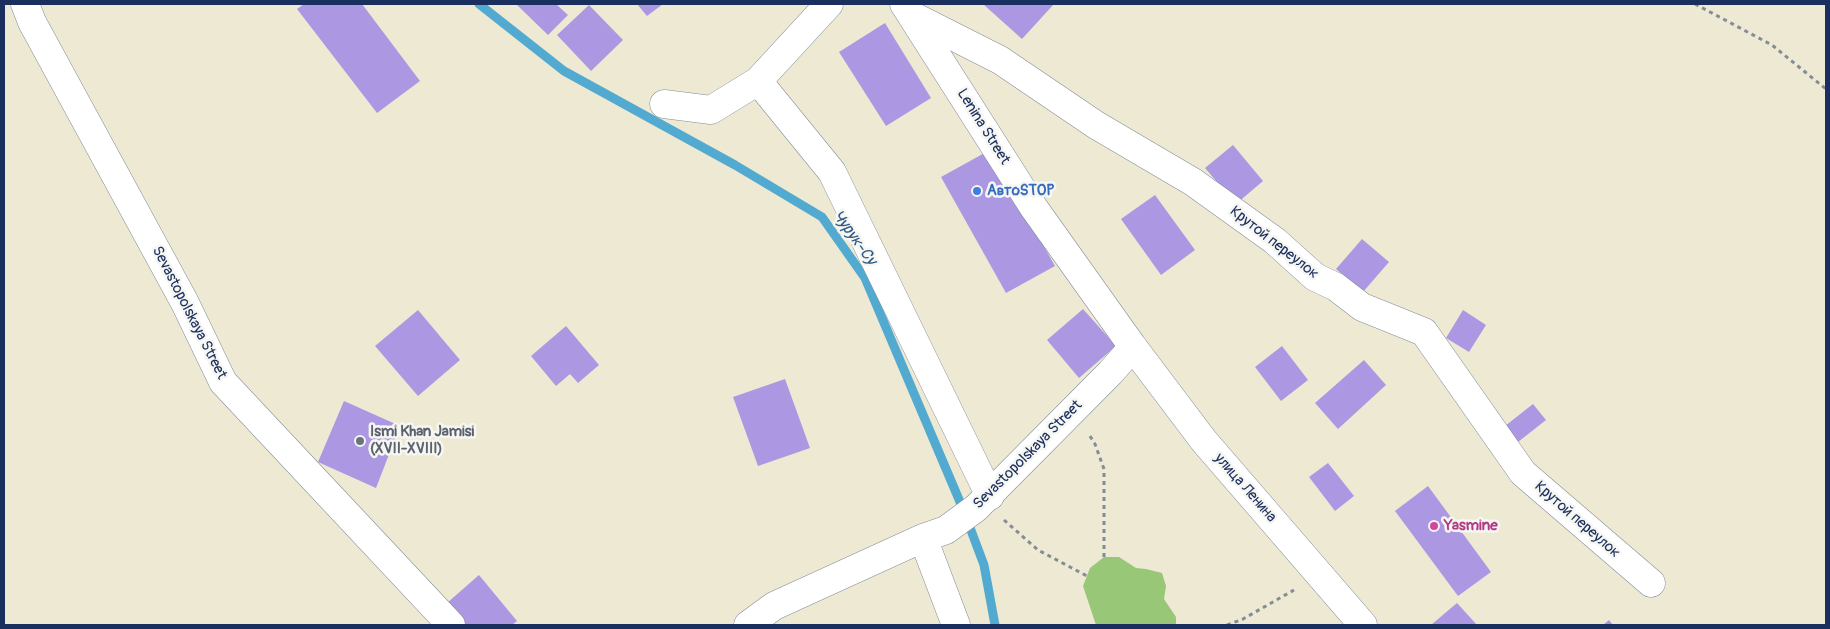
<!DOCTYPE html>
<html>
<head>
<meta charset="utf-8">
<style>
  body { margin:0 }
  #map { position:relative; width:1830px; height:629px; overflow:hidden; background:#ede9d3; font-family:Pangolin,sans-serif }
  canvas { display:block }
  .frame { position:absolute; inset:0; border:5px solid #1b2f5e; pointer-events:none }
</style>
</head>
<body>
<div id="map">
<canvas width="1830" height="629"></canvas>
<div class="frame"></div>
</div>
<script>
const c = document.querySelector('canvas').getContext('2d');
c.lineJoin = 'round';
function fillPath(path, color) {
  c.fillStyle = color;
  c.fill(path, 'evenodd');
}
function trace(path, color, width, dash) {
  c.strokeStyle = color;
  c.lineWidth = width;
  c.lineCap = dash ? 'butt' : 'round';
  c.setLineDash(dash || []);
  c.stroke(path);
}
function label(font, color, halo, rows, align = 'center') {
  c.font = font + ' Pangolin,sans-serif';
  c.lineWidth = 5;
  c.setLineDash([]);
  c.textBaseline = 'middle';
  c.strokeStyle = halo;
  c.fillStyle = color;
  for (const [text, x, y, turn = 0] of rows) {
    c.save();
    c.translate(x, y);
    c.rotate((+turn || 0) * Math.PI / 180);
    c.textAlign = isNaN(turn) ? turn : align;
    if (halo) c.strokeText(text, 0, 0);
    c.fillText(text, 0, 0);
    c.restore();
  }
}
const green = new Path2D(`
  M1104,557H1119L1136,568L1146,569L1162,573L1166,586L1164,599L1176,617V625H1096L1083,586L1090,568Z`);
const stream = new Path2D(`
  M479,4L564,71L735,165L822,217L865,278L963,509L984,565L995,625`);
const building = new Path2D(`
  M304,4H362L420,81L377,113L297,9Z
  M516,4H556L568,15L548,35Z
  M637,4H663L647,16Z
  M983,4H1054L1022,39Z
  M589,5L623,40L591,71L557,35Z
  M885,23L931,98L886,126L839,52Z
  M1233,145L1263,181L1236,204L1205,168Z
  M990,150L1055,266L1006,293L941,177Z
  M1155,195L1195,250L1161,275L1121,219Z
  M1362,239L1389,262L1363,292L1336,269Z
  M1083,309L1116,346L1079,378L1047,340Z
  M418,310L460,360L418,396L375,346Z
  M1463,310L1486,325L1469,352L1446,338Z
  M566,326L599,365L578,383L570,374L556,386L531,356Z
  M1282,346L1308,380L1281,401L1255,367Z
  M1364,360L1386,385L1338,429L1315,403Z
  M785,379L810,448L758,466L733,397Z
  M344,401L400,426L376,488L318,462Z
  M1533,404L1546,420L1518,442L1505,426Z
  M1328,463L1354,496L1335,511L1309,477Z
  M1428,486L1491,572L1458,596L1395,511Z
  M479,575L517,621L512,625H466L447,603Z
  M1457,603L1477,625H1431Z
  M1609,620L1613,625H1603Z`);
const path = new Path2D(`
  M1695,4L1772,45L1826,89
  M1090,436L1095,444L1104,469V557
  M1004,520L1038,550L1087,576
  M1227,625L1243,619L1294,590`);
const minor = new Path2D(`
  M25,4L32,22L185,303L223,382L451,625
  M913,16L1000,60L1096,125L1193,182L1275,241L1315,277L1336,287L1362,307L1424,332L1523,473L1651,583
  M758,81L832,172L990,496
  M664,104L711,110L758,81L829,4
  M923,538L956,625
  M748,625L774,606L923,538L946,530L976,508L1110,373L1133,347`);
const major = new Path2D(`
  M904,4L1034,208L1133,347L1204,441L1363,625`);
const markers = [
  [977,191,5,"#3f7fe0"],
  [360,441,5,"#6b7280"],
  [1434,526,5,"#d1479c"]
];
const streetNames = [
  ["Lenina Street",983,127,58],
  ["Крутой переулок",1274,243,38],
  ["Sevastopolskaya Street",189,313,63],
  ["Sevastopolskaya Street",1028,455,-45],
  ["улица Ленина",1245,488,49],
  ["Крутой переулок",1577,520,41]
];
const shopNames = [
  ["АвтоSTOP",987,191]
];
const worshipNames = [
  ["Ismi Khan Jamisi",370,432],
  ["(XVII-XVIII)",370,449]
];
const hotelNames = [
  ["Yasmine",1444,526]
];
const waterNames = [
  ["Чурук-Су",854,238,54]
];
fillPath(green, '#97c777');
trace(stream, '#53aad0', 9);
fillPath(building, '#ac98e2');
trace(minor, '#848c98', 29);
trace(major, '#848c98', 29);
trace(path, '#848c98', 3, [4, 4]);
trace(minor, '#fff', 28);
trace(major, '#fff', 28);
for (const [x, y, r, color] of markers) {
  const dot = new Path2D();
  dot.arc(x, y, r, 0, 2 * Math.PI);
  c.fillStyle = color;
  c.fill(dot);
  trace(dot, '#f6f6f2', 2);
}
label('15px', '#1b2f5e', '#f6f6f2', streetNames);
label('bold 15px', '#366cbe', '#f6f6f2', shopNames, 'left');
label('bold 15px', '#5b616d', '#f6f6f2', worshipNames, 'left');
label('bold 15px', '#b23c85', '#f6f6f2', hotelNames, 'left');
label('italic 16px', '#2f5a86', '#f6f6f2', waterNames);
</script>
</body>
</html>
